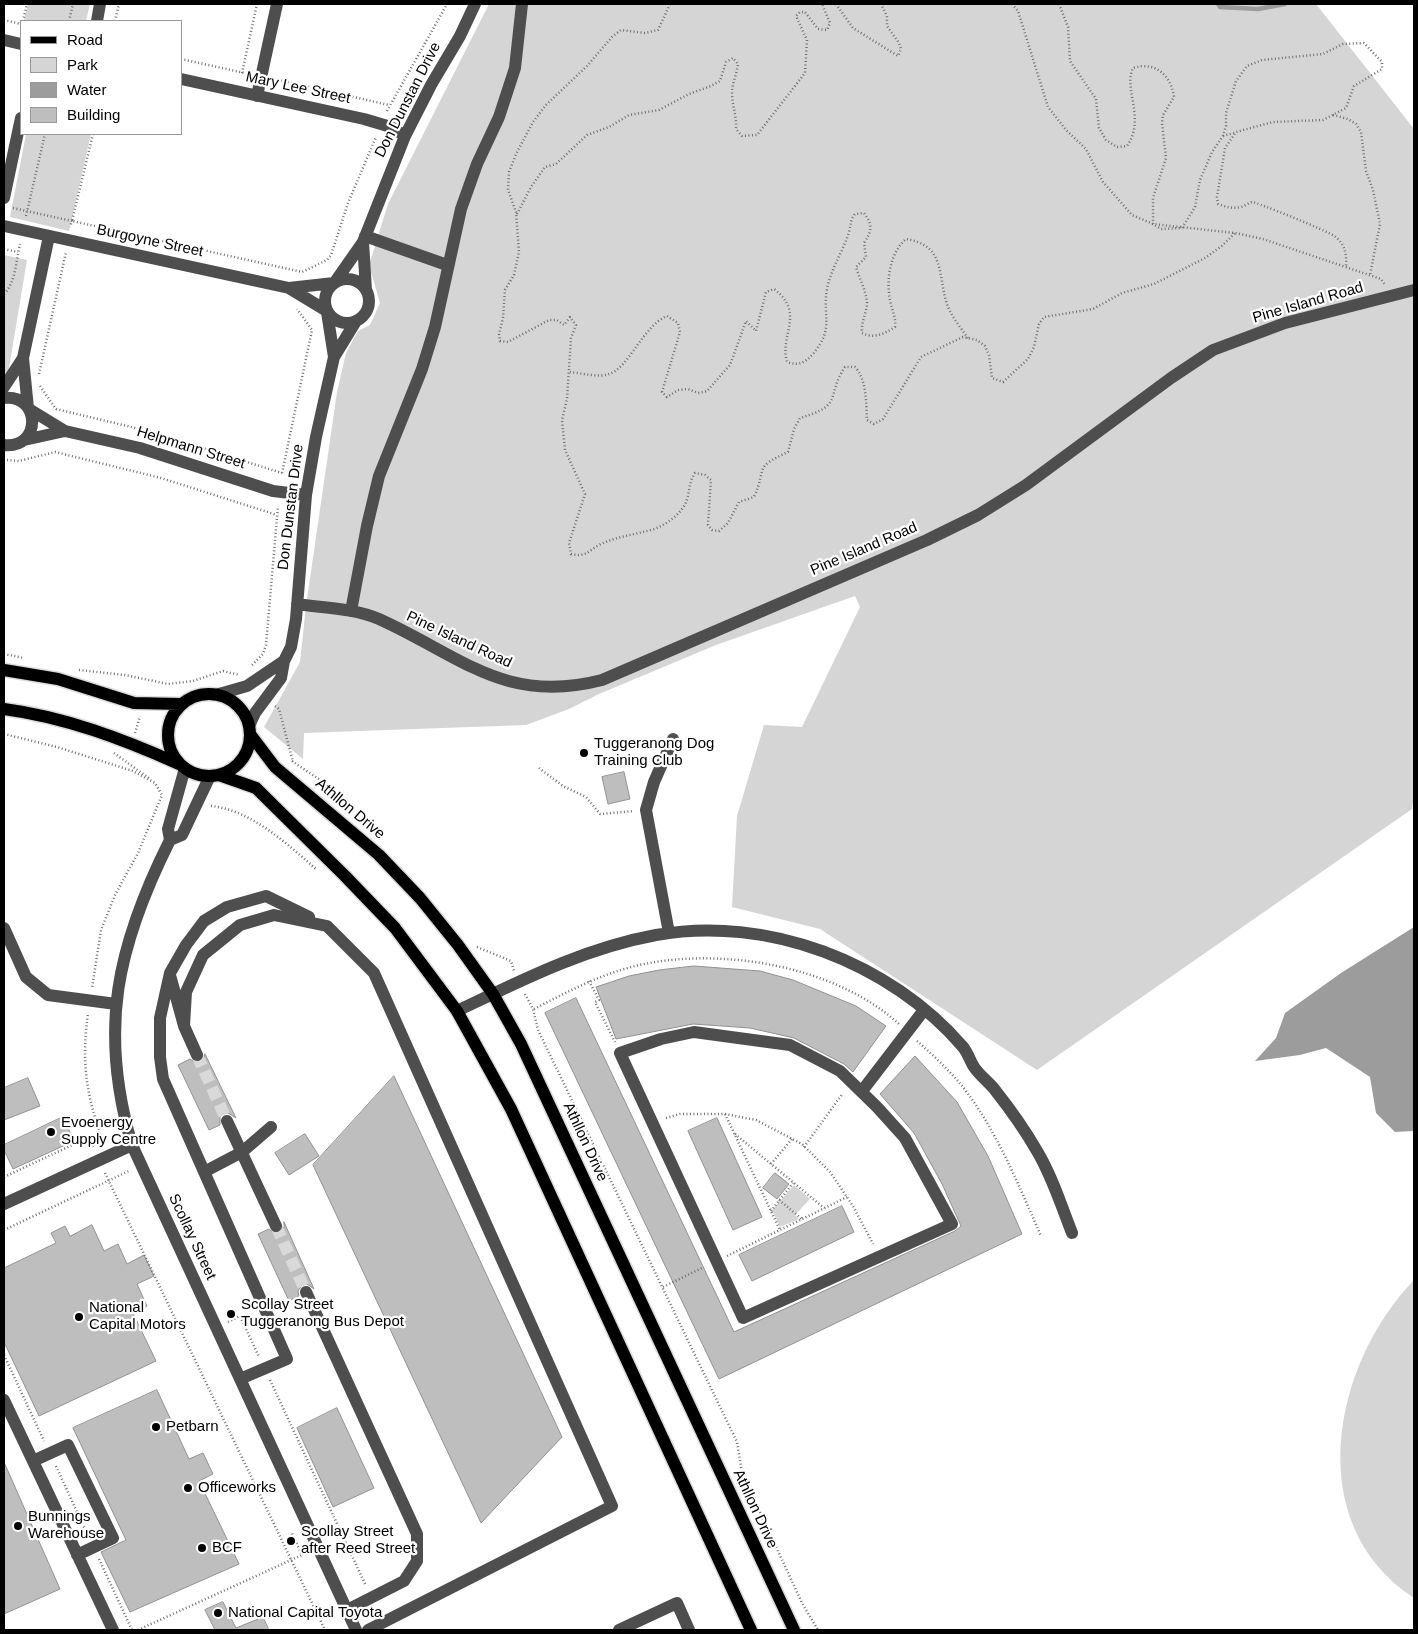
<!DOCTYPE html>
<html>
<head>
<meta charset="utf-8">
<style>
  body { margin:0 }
  #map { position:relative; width:1418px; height:1634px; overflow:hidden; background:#fff; font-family:Helvetica,sans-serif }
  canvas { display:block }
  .frame { position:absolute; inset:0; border:5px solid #000; pointer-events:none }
  .legend { position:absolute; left:20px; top:20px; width:162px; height:115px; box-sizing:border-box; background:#fff; border:1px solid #999; margin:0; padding:6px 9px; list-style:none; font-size:15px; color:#000 }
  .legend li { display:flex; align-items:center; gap:10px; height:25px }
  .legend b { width:25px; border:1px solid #999 }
</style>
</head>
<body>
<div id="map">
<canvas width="1418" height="1634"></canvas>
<div class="frame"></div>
<ul class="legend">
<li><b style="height:6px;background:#000"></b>Road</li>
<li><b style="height:14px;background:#d5d5d5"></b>Park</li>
<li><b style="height:14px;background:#9c9c9c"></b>Water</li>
<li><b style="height:14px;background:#bebebe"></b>Building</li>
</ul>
</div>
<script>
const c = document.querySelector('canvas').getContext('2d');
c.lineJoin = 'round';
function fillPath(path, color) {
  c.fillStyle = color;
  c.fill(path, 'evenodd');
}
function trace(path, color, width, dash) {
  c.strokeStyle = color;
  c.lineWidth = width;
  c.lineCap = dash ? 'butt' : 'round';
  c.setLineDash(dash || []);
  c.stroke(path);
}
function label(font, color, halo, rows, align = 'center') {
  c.font = font + ' Helvetica,sans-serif';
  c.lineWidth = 4.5;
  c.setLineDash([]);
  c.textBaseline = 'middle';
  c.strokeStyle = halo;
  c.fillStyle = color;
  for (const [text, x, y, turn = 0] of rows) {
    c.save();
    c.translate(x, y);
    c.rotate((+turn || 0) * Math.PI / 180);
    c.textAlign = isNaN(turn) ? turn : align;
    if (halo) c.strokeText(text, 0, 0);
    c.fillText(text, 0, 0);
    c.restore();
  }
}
const green = new Path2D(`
  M28,4H90L86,21H24Z
  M489,4H1316L1414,129V795L1412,809L1037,1070L820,929L732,907L737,816L764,725L802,727L860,607L855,596L716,645L599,694L569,709L526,725L304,733L303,759L264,727L300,662L306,606L337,392L346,353L358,331L370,325L380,303L369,265L388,204Z
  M26,134H91L69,231L10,217Z
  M4,255L27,260L7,380L4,382Z
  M794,1185L810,1199L795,1215L799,1219L780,1227L772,1210Z
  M1414,1280V1598C1301,1524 1332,1365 1414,1280Z`);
const water = new Path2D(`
  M1414,927V1131L1395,1132L1376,1113L1370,1077L1326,1048L1300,1055L1255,1061L1276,1038L1285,1013L1341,973Z`);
const stream = new Path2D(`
  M1218,4L1220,7L1258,9L1285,4`);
const building = new Path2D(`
  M624,772L630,799L608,804L602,777Z
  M694,966L760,971L793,980L856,1006L886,1026L853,1072L844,1064L794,1038L750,1028L693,1024L616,1039L596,987L629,976L659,970Z
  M576,998L734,1332L955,1231L961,1226L942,1184L914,1133L880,1094L915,1056L957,1102L988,1156L1022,1234L719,1379L545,1013Z
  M205,1054L236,1118L228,1113H224L220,1117V1125L209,1130L178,1065L190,1059L196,1063H200L204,1059Z
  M394,1076L562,1437L481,1523L313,1165Z
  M28,1078L40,1106L4,1120V1088Z
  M63,1117L74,1141L13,1169L4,1150V1145Z
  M717,1118L762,1217L733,1230L688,1131Z
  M305,1134L319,1156L289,1175L275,1153Z
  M775,1173L789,1184L777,1199L763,1188Z
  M842,1206L854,1232L752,1281L739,1255Z
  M284,1222L314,1289L307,1284L302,1285L298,1291L299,1296L289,1301L258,1234L269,1229L275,1234L280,1233L284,1227Z
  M92,1225L104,1251L118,1244L127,1264L144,1255L154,1276L137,1284L147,1306L133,1313L156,1361L39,1416L4,1342V1268L56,1243L51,1233L65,1226L70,1236Z
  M157,1390L189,1459L203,1453L213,1474L199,1481L239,1564L130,1612L101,1552L126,1540L73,1428Z
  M337,1408L374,1488L333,1507L297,1428Z
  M4,1462L60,1589L4,1614Z
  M223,1602L236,1628L263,1617L269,1630H215L205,1610Z`);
const minorTunnel = new Path2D(`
  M197,1055L227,1121
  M276,1226L306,1292`);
const path = new Path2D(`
  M670,4L658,30L645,33L621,30L612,37L587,66L546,105L533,122L516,154L509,172L508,190L516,212L519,252L514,275L505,290L503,318L499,334L500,341L508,342L549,320H557L564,325L570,317L576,325L571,338L567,399L562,420L565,450L585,494L569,543L571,554C586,557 587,552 599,545C617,536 635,535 654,529C665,525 675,518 682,509C691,498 687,484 695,473L705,475L711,480L708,525L712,530L719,531L728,523L739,502L754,497C768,466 752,469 788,452L794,429L800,418C845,405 825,397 845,367H855C867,380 866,403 867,420L874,424L883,419L921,357L963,337L977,340L985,346L989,355L992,378L1003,382L1028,359L1034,347L1039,324L1044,317L1093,309L1122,293L1154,284L1205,258L1223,245L1235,233
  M836,4L853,28L898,56L901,49L899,43L887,26V16L881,4
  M1012,4L1018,11L1048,107L1066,130L1086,149L1103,182L1132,215L1153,224L1235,233L1263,239L1381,279L1385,285
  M1059,4L1068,27L1070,61L1096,99L1099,128L1106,140L1117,147L1127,146C1146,119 1123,89 1133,68C1155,61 1171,75 1174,97L1163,115L1162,123L1166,158L1153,198V224L1161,229L1182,228L1195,207L1200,180L1212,152L1223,136L1226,126V113L1236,81L1247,66L1262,60L1323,54L1343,44L1364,43L1382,62V69L1354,86L1346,108L1323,120L1273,122L1236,132L1225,148L1217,197L1218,204C1226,207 1233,209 1241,207C1245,206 1248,203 1252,202C1256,202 1328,231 1334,236C1345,243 1347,255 1346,267
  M4,20L21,24
  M23,21L27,4
  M69,21L73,4
  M115,21L119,4
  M181,59L249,74
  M242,73L257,4
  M274,79L389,105
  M387,111L447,4
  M1333,115L1348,119L1356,124L1361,132L1366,171L1373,190L1380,224L1370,275
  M93,134L72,221L302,272L327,260L331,255L348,203L376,137
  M1223,136L1234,133
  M13,208L72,221L70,227
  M517,214L531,187L545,167L556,164L587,135L609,127L629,115L659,110L689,94L711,86L720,81L726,62L733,58L738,64C737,74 732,83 732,93C732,106 737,116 736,129L742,136L757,135L805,73L807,40L796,16L800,12H805L818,29L827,30L830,23L822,4
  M26,216L45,134
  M4,249L18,252
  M4,294C16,282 16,260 20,244
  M570,372C581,373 599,378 609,374C629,368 642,327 667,316L678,323L680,332L662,392L667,397L678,390L688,389L698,393L707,391L730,365L746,321L756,331L766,292L774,289C806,313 779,335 787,362C798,366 805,363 813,354C835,327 822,318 827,289C831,268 843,252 849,232C851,225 850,220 855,214L864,213C873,225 872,231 864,243L866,257L856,267C859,278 866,290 867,302C867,313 861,321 862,333C874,339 884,334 895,327C896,316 892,311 890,300C886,279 890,253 906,239C944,245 938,272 946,301C950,315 960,327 968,338
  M39,374L66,252
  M40,386L56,409L148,431L282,473
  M7,460L19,461L55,452L161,478L277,515
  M282,473L312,330L297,309
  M4,654L24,658
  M252,665L263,654L266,645L278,506
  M79,670L125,675L168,684L193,681L223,671L239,675
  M275,706L279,709L293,762
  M135,733L140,716
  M4,734L57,747L133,771L155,783L162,795L138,853L115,895L101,930L92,988
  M114,753L150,779
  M292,761L326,784L343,805
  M539,768L563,786L586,797L600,814L634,811
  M211,806C251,810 286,843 316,869
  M477,947L511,961L514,971
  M589,981L599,1000L595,1002L615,1042
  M525,994L533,1009L538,1030L737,1442L742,1473L802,1603L818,1630
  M534,1009C567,992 599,975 635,966C719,946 834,965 899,1024
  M917,1041C933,1055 950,1071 963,1087C997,1131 1019,1186 1041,1236
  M725,1114L780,1230
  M666,1118L680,1114H725L756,1120L802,1144L830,1172L853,1206L873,1244
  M735,1134L824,1208
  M88,1137L93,1147
  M804,1147L843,1093
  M771,1164L792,1139
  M105,1173L325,1630
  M4,1177L100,1132C85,1091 82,1057 88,1013
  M779,1200L802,1219
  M771,1211L793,1183
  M4,1230L129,1171
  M727,1256L847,1197
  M663,1287L704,1267
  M228,1322L240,1316L259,1357
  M4,1355L44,1441
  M270,1380L366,1586
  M56,1466L88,1536
  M99,1559L132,1630
  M138,1630L302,1555L292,1533`);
const minor = new Path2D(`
  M97,21L100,4
  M4,40L21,44
  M181,79L364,119L391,127L405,136
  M257,96L277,4
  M4,198L21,118
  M4,226L289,288L327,311
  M365,236L447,265
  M363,242L366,290
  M325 301a22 22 0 1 1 44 0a22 22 0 1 1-44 0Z
  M335,282L363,242L405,136L431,85L460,36L475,4
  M289,288L334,283
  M327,312L334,357
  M4,387L23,358
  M4,398C41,394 42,449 4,445
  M28,408L23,358L49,236
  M29,409L65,431L140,448L273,491L306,495
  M24,440L65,431
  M297,604C324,608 353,608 379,619C461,656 505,705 602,680L927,540L978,515L1026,485L1171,378L1213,350L1285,323L1414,290
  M351,611L367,526L379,476L422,369L435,327L461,209L477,164L499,117L515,68L522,4
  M219,694L247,686L284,661
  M249,726L255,713L281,678L284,661L291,647L296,619L306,495L316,437L334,357L356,321
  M185,768L168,829L170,840C117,946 98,1029 132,1145L356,1630
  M170,840L182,835L210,776
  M4,928L26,977L48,995L116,1004
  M669,933L646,810L654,782L673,739
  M170,975L184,1026L197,1055
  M457,1011C522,980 585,948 656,935C767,915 890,962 963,1047C968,1053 970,1061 974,1067C980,1076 989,1082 995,1090C1010,1109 1025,1130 1037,1151C1052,1176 1061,1205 1072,1233
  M184,1026L186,992L203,955L240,925L274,915L327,926L374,973L612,1506L368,1630
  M694,1032L790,1045L840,1071L877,1107L905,1138L952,1224L743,1318L620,1053L661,1039Z
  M862,1091L924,1010
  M227,1121L276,1226
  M204,1172L242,1152L271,1127
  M4,1204L132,1145
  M306,1292L417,1534V1561L404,1581L347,1610
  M240,1379L287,1359L163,1079L160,1057V1018L170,973L186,945L204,921L227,907L266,896L309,917
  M4,1400L113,1630
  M33,1461L68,1445L113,1538L77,1555
  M619,1630L677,1603L689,1630`);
const major = new Path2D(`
  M4,670L58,679L134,703L181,704
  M168 735a41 41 0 1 1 82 0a41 41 0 1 1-82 0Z
  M4,709C65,717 123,739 179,764
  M250,734L275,767L379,855L420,898L458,945L493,994L521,1044L794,1630
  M219,775L256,788L345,876L395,928L457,1011L511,1109L751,1630`);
const markers = [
  [584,753,5,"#000"],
  [51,1132,5,"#000"],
  [231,1314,5,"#000"],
  [79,1317,5,"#000"],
  [156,1427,5,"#000"],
  [188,1488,5,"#000"],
  [18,1526,5,"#000"],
  [291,1541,5,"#000"],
  [202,1548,5,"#000"],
  [218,1613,5,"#000"]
];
const streetNames = [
  ["Mary Lee Street",298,88,12],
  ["Don Dunstan Drive",408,100,-63],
  ["Burgoyne Street",150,241,12],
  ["Pine Island Road",1308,303,-16],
  ["Helpmann Street",191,448,17],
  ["Don Dunstan Drive",291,507,-83],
  ["Pine Island Road",864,549,-23],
  ["Pine Island Road",459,640,25],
  ["Athllon Drive",350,809,40],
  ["Athllon Drive",585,1142,65],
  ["Scollay Street",192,1237,65],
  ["Athllon Drive",755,1509,65]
];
const poiNames = [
  ["Tuggeranong Dog",594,744],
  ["Training Club",594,761],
  ["Evoenergy",61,1123],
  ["Supply Centre",61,1140],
  ["Scollay Street",241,1305],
  ["Tuggeranong Bus Depot",241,1322],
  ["National",89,1308],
  ["Capital Motors",89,1325],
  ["Petbarn",166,1427],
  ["Officeworks",198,1488],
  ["Bunnings",28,1517],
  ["Warehouse",28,1534],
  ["Scollay Street",301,1532],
  ["after Reed Street",301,1549],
  ["BCF",212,1548],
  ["National Capital Toyota",228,1613]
];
fillPath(green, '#d5d5d5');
fillPath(water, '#9c9c9c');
trace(stream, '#9c9c9c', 4.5);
fillPath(building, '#bebebe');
trace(building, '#929292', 1);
trace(minorTunnel, '#d9d9d9', 12, [12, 6]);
trace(major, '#dbdbdb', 15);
trace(path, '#707070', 2.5, [1, 2.5]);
trace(minor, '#4e4e4e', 12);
trace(major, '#000', 12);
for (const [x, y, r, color] of markers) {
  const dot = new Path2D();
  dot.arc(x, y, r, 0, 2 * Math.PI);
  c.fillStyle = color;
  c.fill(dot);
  trace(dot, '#fff', 2);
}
label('15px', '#000', '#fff', streetNames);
label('15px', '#000', '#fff', poiNames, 'left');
</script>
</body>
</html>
